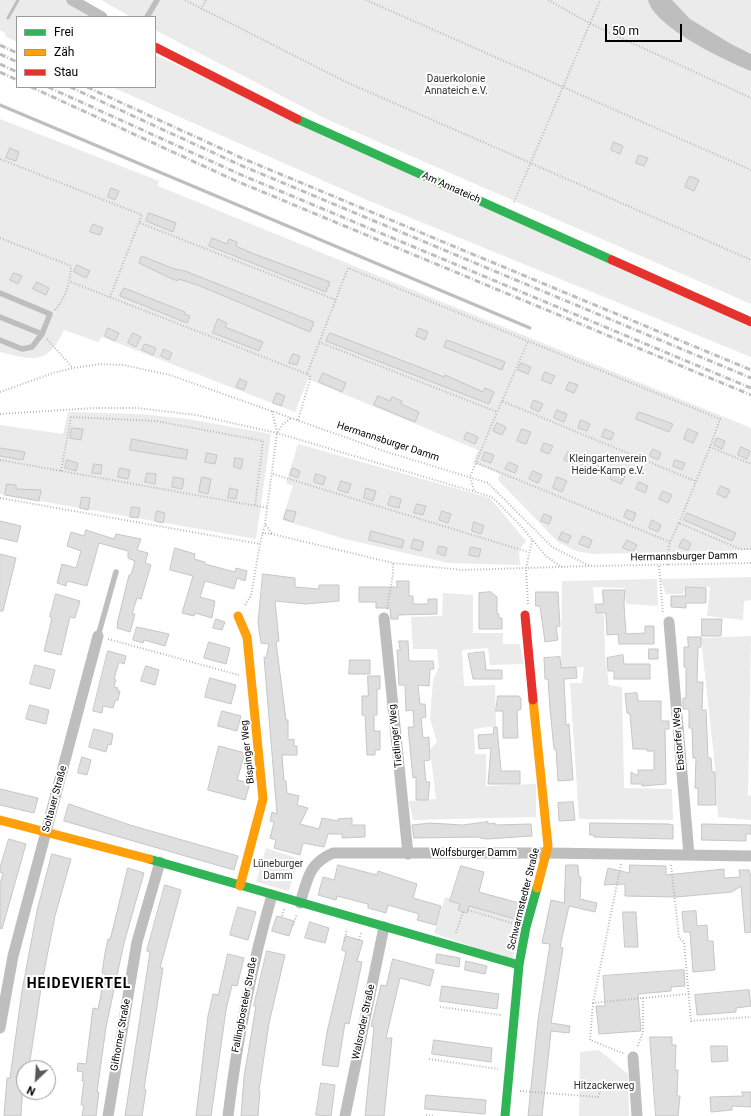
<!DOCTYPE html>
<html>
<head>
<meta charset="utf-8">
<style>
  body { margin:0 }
  #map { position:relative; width:751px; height:1116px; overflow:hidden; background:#fff; font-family:Roboto,sans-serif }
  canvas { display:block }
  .legend { position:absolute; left:16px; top:16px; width:140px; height:72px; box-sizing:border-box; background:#fff; border:1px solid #999; margin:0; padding:5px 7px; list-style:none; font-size:12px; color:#000 }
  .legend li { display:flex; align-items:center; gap:8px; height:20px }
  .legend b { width:20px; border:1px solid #999 }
  .north { position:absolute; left:16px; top:1060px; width:40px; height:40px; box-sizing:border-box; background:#fff; border:1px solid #999; border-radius:50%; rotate:205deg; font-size:11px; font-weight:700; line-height:16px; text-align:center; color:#000 }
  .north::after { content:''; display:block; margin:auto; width:14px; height:18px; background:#595959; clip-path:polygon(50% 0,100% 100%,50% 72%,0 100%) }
  .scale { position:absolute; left:605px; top:24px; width:77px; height:18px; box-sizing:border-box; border:2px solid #000; border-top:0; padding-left:5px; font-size:12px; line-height:14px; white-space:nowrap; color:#000; -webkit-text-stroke:3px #fff; paint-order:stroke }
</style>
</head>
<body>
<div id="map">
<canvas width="751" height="1116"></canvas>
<ul class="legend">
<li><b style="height:5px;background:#30b455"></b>Frei</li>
<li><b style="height:5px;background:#ff9f0a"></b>Zäh</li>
<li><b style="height:5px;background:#e5322d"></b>Stau</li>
</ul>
<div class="north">N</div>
<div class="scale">50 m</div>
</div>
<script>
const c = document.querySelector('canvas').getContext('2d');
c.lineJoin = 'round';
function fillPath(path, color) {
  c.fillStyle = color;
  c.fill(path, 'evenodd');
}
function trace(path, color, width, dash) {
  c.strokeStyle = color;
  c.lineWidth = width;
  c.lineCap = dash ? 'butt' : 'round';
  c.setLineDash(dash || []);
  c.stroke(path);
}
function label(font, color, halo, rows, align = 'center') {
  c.font = font + ' Roboto,sans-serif';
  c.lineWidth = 4;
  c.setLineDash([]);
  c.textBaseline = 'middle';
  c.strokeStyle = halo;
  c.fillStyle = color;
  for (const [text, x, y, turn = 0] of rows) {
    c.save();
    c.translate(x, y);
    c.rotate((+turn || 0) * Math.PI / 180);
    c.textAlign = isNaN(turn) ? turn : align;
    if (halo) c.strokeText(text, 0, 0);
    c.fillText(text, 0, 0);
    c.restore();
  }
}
const green = new Path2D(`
  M0,0H78L106,17H17V42L5,36V33L0,30Z
  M101,0H751V304L326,119L155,30V17H131Z
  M155,55L751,327V357L367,200L112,87H155Z
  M0,119L159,181L158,186L751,428V550L594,554L576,551L558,542L498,480L500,474L473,463L478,450L308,379L295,412L102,337L98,342L64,330C47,366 33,360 0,352Z
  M68,412L140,414L188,419L271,434L256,539L0,494V425L63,434Z
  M298,444L490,498L526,541L519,550L520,565L448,563L345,539L282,520L293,486L286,483Z
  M751,577V600L744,601L743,620L707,616L710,587H686L683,594H666L660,579Z
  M657,579L658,606L626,604L625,588L593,587L595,613L604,615L605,656L609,685L622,687L624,788L672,789L673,820L579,819L570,683H582L584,667L561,668L562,581Z
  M443,593L473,595V633H503V644H520L524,664L490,665L488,648L462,650L464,686L495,685L496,726L474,729L475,754H486V786L536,784V817L413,820L409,801L436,799L430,750L437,742L430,719L433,680L439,666L437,649H413L411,617L442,616Z
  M751,636L748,796L751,795V820L718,817L715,767L701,638Z
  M266,848L299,859L289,891L256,882Z
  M445,897L522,919L512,961L434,933Z
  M599,1050L628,1074L629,1116H579L580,1052Z`);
const water = new Path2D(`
  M648,0H672L690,19L731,44L751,54V71C726,61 654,27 648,0Z`);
const stream = new Path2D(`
  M8,18L18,0
  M0,105L530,328`);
const building = new Path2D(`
  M614,142L623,146L620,154L611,150Z
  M10,148L19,152L16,161L6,158Z
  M639,155L648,158L644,166L636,163Z
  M690,176L699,180L694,191L685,187Z
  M111,188L119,191L115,200L108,197Z
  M149,213L176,223L173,232L146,221Z
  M93,224L103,228L100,235L90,232Z
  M212,238L227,244L229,239L237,242L236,246L254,254L330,282L326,292L209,246Z
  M142,256L174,269L185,271L314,322L310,332L200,286L179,279L178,281L170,278L139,263Z
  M77,265L90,271L86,278L74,272Z
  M14,273L22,276L18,284L10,280Z
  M37,282L49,288L46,295L33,289Z
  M124,288L185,312L184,314L190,316L187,323L120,296Z
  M218,319L227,323L225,327L263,342L259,351L213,333Z
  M108,328L119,333L115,341L105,336Z
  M419,328L428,332L425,340L416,336Z
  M133,333L141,337L136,347L128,343Z
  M330,333L427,370L444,377L445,375L483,392L485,388L494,392L489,404L326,341Z
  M447,340L505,362L502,370L444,347Z
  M145,344L156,348L153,355L142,350Z
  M164,349L172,353L169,360L161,356Z
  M293,354L300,356L297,365L289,363Z
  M521,363L531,367L528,374L518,370Z
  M545,372L555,376L551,384L542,380Z
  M323,373L346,383L342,392L319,382Z
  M240,379L247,382L244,390L236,387Z
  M569,382L578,385L574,393L566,390Z
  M277,393L285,396L281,406L273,403Z
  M378,396L390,401L392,397L402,401L401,404L419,412L415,422L374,405Z
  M534,400L543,404L539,412L531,408Z
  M557,410L567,414L564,422L554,418Z
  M639,412L673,424L669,432L636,419Z
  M581,420L590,424L587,431L578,428Z
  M497,423L506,427L502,435L493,431Z
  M72,428L83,429L81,440L70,438Z
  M522,429L531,432L526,444L517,441Z
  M605,429L614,433L611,440L602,437Z
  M688,429L698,433L693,443L684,439Z
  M467,432L478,437L475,444L464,439Z
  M717,438L725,441L722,449L714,445Z
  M132,439L188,450L186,459L130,450Z
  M544,443L553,446L549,454L541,451Z
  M741,447L750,451L747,459L738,455Z
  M0,448L25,452L23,460L0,456Z
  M653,449L661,453L658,460L650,456Z
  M485,452L494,455L491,463L482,460Z
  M568,452L601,467L598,474L564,460Z
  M207,453L217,455L215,464L205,462Z
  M235,458L243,459L241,469L234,467Z
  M67,460L78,463L76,471L65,468Z
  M675,460L685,463L682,470L673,466Z
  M509,462L518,466L515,473L505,469Z
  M94,464L102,465L101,474L92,473Z
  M120,468L130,470L128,479L118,477Z
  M293,468L300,471L298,478L290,475Z
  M533,471L542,475L538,483L529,479Z
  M613,472L625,476L621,484L610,479Z
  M147,473L156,474L155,484L145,482Z
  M316,474L326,477L323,485L314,482Z
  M174,477L184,479L182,489L172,487Z
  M202,477L211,479L208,494L199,492Z
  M557,477L567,481L562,492L553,488Z
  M341,481L351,484L348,493L338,490Z
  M639,482L648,486L645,493L636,489Z
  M7,484L16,485V489L41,490L39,501L5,495Z
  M721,486L730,490L726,498L717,494Z
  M230,488L238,490L236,499L228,498Z
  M366,488L376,491L373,501L364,498Z
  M663,491L672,495L668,503L659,499Z
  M391,496L401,499L399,508L388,505Z
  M82,497L90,498L88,510L80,508Z
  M417,504L426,506L423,515L414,513Z
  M132,507L140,508L138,518L130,517Z
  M287,510L296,512L293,522L284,519Z
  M627,510L636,513L633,521L624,517Z
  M157,511L165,513L163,523L155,521Z
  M442,511L451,514L448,523L439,520Z
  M687,513L736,533L732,541L684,520Z
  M544,514L552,517L549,524L541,521Z
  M652,520L661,525L658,532L649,528Z
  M0,521L21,526L17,542L0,538Z
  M474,522L484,526L481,534L472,531Z
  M86,530L114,539L116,534L141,539L137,550L148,553L145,563L151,565L141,599L137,598L132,614H135L130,632L117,628L118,624H117L129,575H131L135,561L128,558V551L99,543L87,586L67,581L66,586L57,583L62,564L76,568L81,551L67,546L71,532L84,536Z
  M371,531L404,540L402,548L369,540Z
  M562,532L571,536L568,543L559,539Z
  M583,536L592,540L589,548L579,544Z
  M414,539L424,542L421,551L411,548Z
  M683,539L691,543L688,550L679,547Z
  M627,540L637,545L633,552L623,548Z
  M439,546L447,548L445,556L437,553Z
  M471,547L481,549L479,557L469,555Z
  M175,548L195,554L194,559L205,562V564L235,572L236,568L247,571L245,581L237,578L234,589L205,581L200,597L215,601L212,618L195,613L194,616L182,613L193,576L170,570Z
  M0,554L16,558L3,611H0Z
  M263,574L295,578V587L319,589V585H339V601L306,604L275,601L279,641L276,642L286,720H288V740L294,739V746H297V755H282L284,781H286L287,793L299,796L297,805L308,808L300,824L319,829L322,818L338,821V819L352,818V825H365V837L342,838V834H328L324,847L303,843L300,855L274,848L276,840L270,838L274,822L270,821L272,812L277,814L264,657L266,658L269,644L261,643L258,623Z
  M397,581H409V596H413V604H428V599H437V614L398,615V619H391L390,608H376V602H359V587H397Z
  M686,587L706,588V603H686V608L671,607V596H685Z
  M603,590H625L624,604L626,634L645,633V626H654V644H619L618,634L607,635L606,613H596L595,604H603Z
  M491,592L497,597V614H499V618H502V629H479V593Z
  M536,592H558L560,626L556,627L558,640L545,642L540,606H536Z
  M56,594L80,601L75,618L70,617L61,655L44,651L52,618L50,617Z
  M216,619L225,622L222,630L213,628Z
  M702,619H722L721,636H702Z
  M137,627L169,634L165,646L144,640L143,643L133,640Z
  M688,637H701V647H698L697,682H703L702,710H706L708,758H711L712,772H715L716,805H698V788H695L696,758H693L692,728H689V709H683V698H686V667H684V647H688Z
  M399,641H408L409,661H433L434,669H430L429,686L418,685L420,704H425L426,717L421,718L423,738L429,737L430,760L424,761L426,782H430L428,800H416V777L413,778L408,727H414L413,710L406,711L405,685H399L397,650H400Z
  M209,642L230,648L226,664L204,658Z
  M649,649H658V659H649Z
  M108,651L126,656L124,664L119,662L114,679L116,680L114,687L118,688L117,691H120L118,700L115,701L113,708L103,706L102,713L93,711Z
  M484,652L486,670H502V679H473L468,654Z
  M623,655L624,664H650V679H614V671H608L607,658Z
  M560,657L561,668L576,667L577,678L564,679L566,725L569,724L573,780L558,781L556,749H554L550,709L548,679H545L544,658Z
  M350,660H370V674H349Z
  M35,665L55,670L50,689L30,684Z
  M146,666L159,670L155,685L141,681Z
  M368,676H380V689H377V715H374V731H380V750H375V755H367L365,715H362V696H368Z
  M210,678L236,685L231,704L205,697Z
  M637,693L638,701H661V721H669V729H665L666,784L642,786V784H631V772L638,776V770H654V751H647V749H633L630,714L627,713L625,694Z
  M498,696H519L521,699V709L517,711L518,738H503V711H496Z
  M30,705L49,710L46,724L26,719Z
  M222,711L241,716L237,731L218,726Z
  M494,727H497L501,771H520V784H488L491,748L479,749L478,735L493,734Z
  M94,729L113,734L111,745L108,744L106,752L89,747Z
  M219,746L245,753L237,780L250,783L245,800L208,790Z
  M82,757L91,760L87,775L78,773Z
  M0,789L38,798L34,813L0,805Z
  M573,802L575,820L559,821L558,803Z
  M69,804L130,825L238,856L234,870L64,821Z
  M488,822V824L495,823V825L531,824L532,836L487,839L480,838L479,837L414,838L412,825L430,823L462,825Z
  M590,823L669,824L673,825V839L594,837V835H590Z
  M702,824L751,825V834H746V841L702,840Z
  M9,839L26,844L2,929L0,928V885L3,873L0,872V868Z
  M52,854L71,859L55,916L42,982L29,1067L24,1066L21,1116H4L7,1078H10L22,991L37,911Z
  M338,865L377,875L378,871L417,884L413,898L441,906L436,925L417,920L419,914L388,905L386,913L368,908V904L337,896L336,900L318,895L323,877L334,880Z
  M566,865H578L579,877H581L580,899L597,903L595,912L569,906L560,947L563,948L551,1023L570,1026L569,1033L551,1031L542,1116H528L538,1020L550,944L542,943L551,900L564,903Z
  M630,865L666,866V875L724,869V878L740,877L739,870H749L751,876V932L745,933L741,886L732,892L676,897L625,896V884L604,885L608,868L629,873Z
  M461,866L484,872L479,892L519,903L515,919L469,906L467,913L458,910L460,904L450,901Z
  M128,868L144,873L124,943L106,1027L97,1092H99L96,1116H82L84,1105H81L84,1081H82L83,1072L77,1071L78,1063L86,1064L93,1008L98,1009L105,974L102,973L105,953L108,939H110Z
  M165,885L181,890L160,968H163L144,1089L146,1090L142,1116H125L150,952L147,951Z
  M238,907L256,912L248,940L230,935Z
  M696,911L697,926L707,925L708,941H713L715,970L693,972L690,932H684L682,912Z
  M623,912H636L638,947H625Z
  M277,916L294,921L289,936L272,931Z
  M310,922L329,928L325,943L305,938Z
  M346,936L363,941L357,961L362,962L349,1024L345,1023L338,1067L322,1065L327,1032L346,952L342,950Z
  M267,951L285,955L269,1023L259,1090L260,1091L258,1116H241L244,1077L256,1006H254Z
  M228,954L244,958L237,986L232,985L226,1010L211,1116H196L208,1016L213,994L218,995Z
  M437,954L460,958L459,967L436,963Z
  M393,959L434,970L430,986L400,978L386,1038H392L384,1116H365L374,1027L371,1026L381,985L386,986Z
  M466,961L487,966L485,974L465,970Z
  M684,970L685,986L671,987V991L638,994L641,1031L599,1034L596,1006H605L603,976Z
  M442,986L499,994L497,1009L440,1001Z
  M749,990L751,1006L736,1008V1012L697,1015L695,995Z
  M650,1037H672V1045H676L675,1070H678L677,1096H680L678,1116H656Z
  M434,1040L492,1048L491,1062L432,1054Z
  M711,1046H727L728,1061L712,1062Z
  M321,1083L335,1085L331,1116L316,1115Z
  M742,1092H751V1107L732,1106V1110L711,1112L710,1097L743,1096Z
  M426,1095L486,1100L485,1114L425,1109Z`);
const path = new Path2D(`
  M185,0L344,81L751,260
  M366,0L751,170
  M548,0L591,24L751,98
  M201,9L206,0
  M0,159L142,215L110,297
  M514,202L600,0
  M140,223L336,300
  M0,238L71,266C70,283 66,297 55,310
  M71,282L307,374
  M47,339L73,368
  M319,342L497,412L502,401L695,481
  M0,392L53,373L73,368L101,364L123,365L170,375L384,451L488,483L552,547L590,566L751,563
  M502,401L528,341
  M272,411L277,432
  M0,414L95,408H137L196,415L277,433L492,497L521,526L546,556L563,568
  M298,420L310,380V376L307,374L348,268L720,419L710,447L751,464
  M0,460L268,508
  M477,463L670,542L679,523L740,549H751
  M61,471L71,417L156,421L263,441L255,506
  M273,474L528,552
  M474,490L470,477L497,412
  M0,498L260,544
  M679,523L710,447
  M266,525L272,534
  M262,533L272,534L393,563L463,570L589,566
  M668,565V552L670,543
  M659,566L663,614
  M528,604L526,569L532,540
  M245,605L251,596L260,544L265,524L277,433L283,424L291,418
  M387,609L393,574V563
  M108,639L239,675
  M621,864L593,1003L643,998V1032L637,1048
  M671,865L679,938L684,942L691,1021L751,1017
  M468,910L515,924
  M282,916L284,909
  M293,925L297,914
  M456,933L463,912
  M359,940L361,933
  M344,941L347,929
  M643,998L689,994
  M593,1003L590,1040L625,1054
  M440,1007L501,1015
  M429,1059L498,1069
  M520,1091L598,1097L602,1085L625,1087
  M426,1115L434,1116`);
const lane = new Path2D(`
  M147,17L157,0
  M0,293L50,314L42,334L32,347L22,349L0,340
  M0,317L42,334
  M98,636L116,572`);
const street = new Path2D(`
  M72,0L102,17
  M384,618L408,854
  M669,622L689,855
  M300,903C308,879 308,864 333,853H546L751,856
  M0,1028L13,956L98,636
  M633,1057L637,1116
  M108,1116L137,942L160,862
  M228,1116C237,1041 251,968 272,895
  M345,1116L384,927`);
const fast = new Path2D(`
  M297,119L612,260
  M149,859L519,965
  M505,1116L519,965L526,927L537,888`);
const slow = new Path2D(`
  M238,616L247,637L263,799L240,886
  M533,700L548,846L537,888
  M0,820L149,859`);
const jam = new Path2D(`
  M155,47L297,119
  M612,260L751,322
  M525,615L533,700`);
const rail = new Path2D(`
  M0,45L17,53
  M0,54L17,62
  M0,64L17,72
  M0,72L17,80
  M31,87L234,180L751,395
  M48,87L237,173L751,388
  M70,87L240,165L751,378
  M87,87L244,159L751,370`);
const parkNames = [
  ["Dauerkolonie",456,79],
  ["Annateich e.V.",456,91],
  ["Kleingartenverein",608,459],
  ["Heide-Kamp e.V.",608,471],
  ["Lüneburger",278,864],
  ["Damm",278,876],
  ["Hitzackerweg",604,1086]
];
const streetNames = [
  ["Am Annateich",451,188,24],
  ["Hermannsburger Damm",388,442,18],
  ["Hermannsburger Damm",684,557,-1],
  ["Tietlinger Weg",396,736,-96],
  ["Ebstorfer Weg",679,739,-95],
  ["Bispinger Weg",248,752,-96],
  ["Soltauer Straße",55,799,-75],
  ["Wolfsburger Damm",474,853],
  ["Schwarmstedter Straße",524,899,-76],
  ["Fallingbosteler Straße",245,1005,-79],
  ["Walsroder Straße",364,1022,-78],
  ["Gifhorner Straße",121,1035,-80]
];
const districtNames = [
  ["HEIDEVIERTEL",79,984]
];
fillPath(green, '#ebebeb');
fillPath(water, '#bebebe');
trace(stream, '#bebebe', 3);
fillPath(building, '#dfdfdf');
trace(building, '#c6c6c6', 1);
trace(path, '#b9b9b9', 2, [1, 2]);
trace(lane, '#bebebe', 5.5);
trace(street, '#bebebe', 11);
trace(fast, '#30b455', 9);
trace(slow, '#ff9f0a', 9);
trace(jam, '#e5322d', 9);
trace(rail, '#bebebe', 3, [6, 2, 1, 2]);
label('10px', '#323232', '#fff', parkNames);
label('10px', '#000', '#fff', streetNames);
c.letterSpacing = '1px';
label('bold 14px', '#000', '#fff', districtNames);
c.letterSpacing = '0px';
</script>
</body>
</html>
